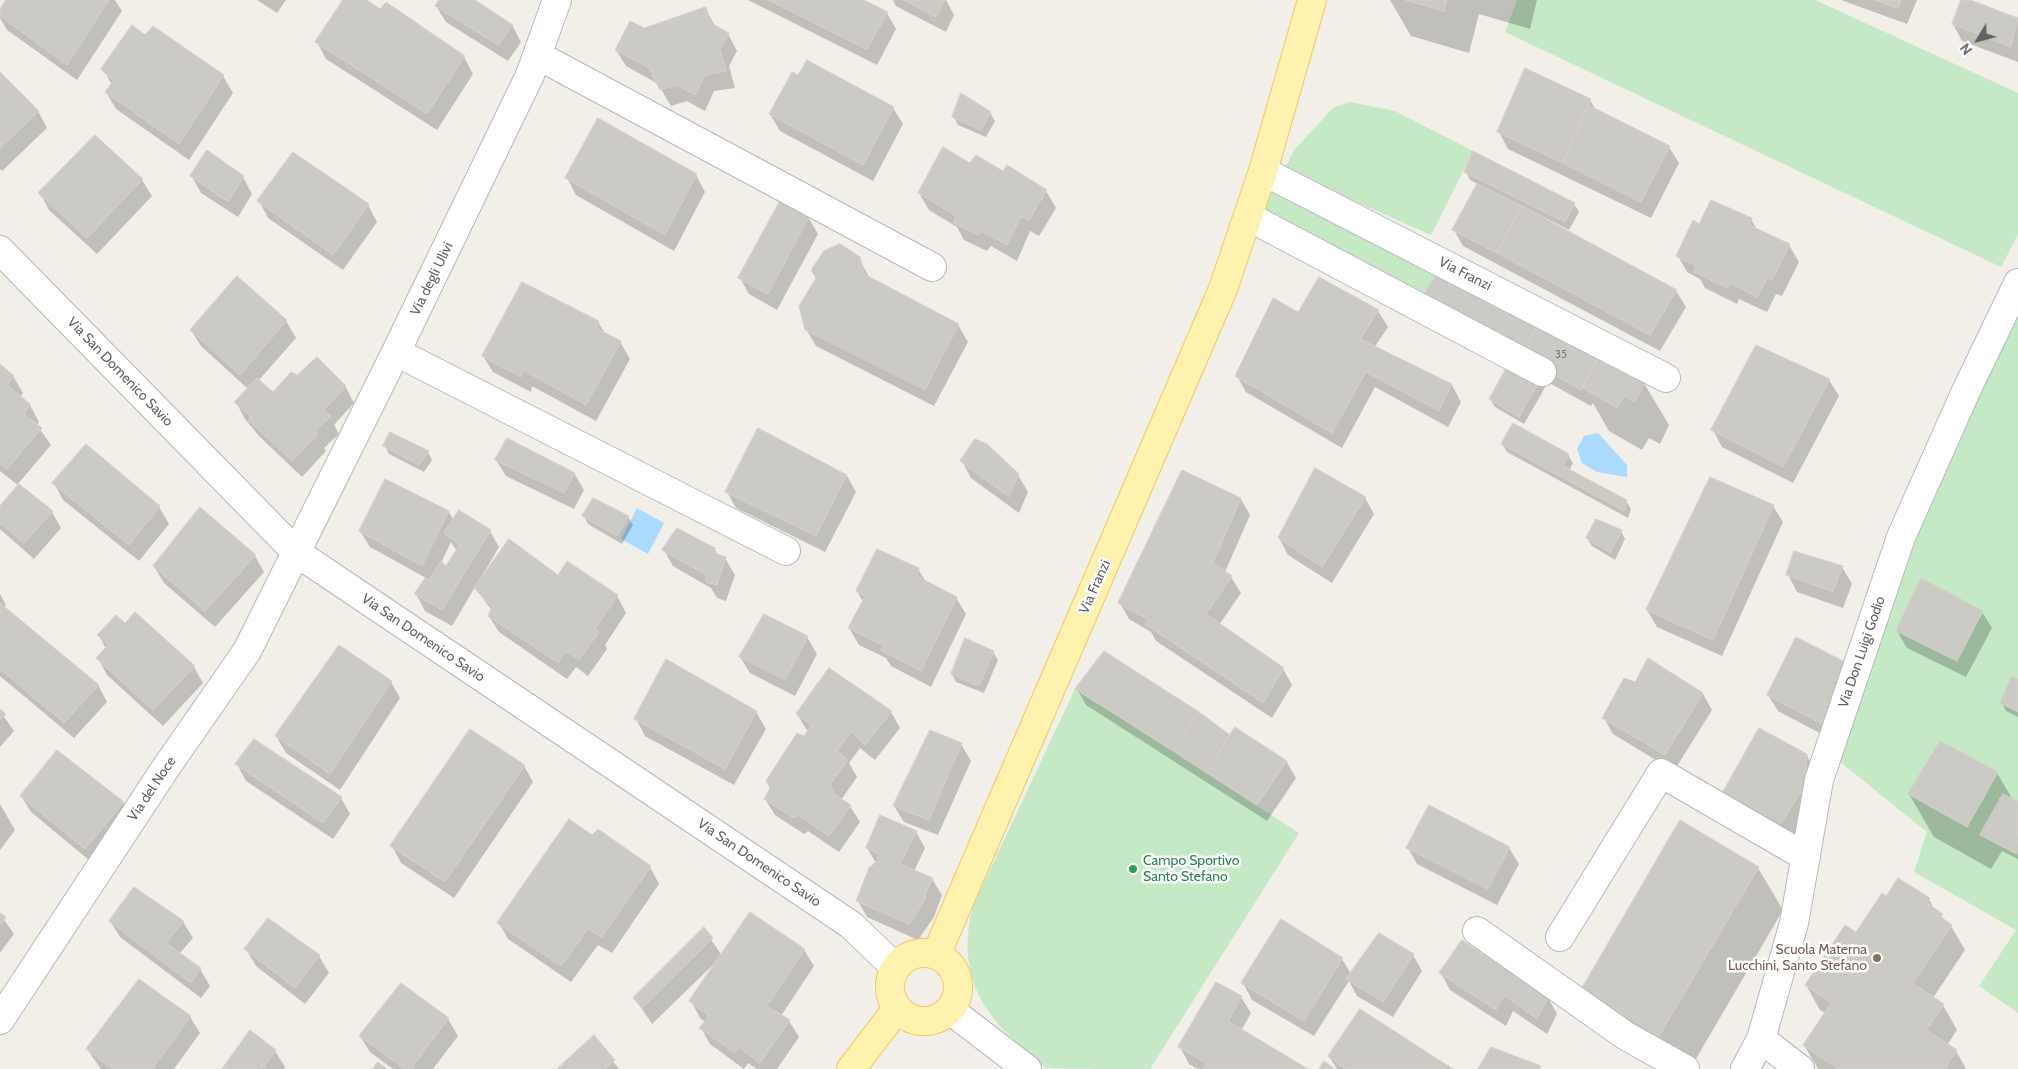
<!DOCTYPE html>
<html>
<head>
<meta charset="utf-8">
<style>
  body { margin:0 }
  #map { position:relative; width:2018px; height:1069px; overflow:hidden; background:#f1efe8; font-family:Cabin,sans-serif }
  canvas { display:block }
  .north { position:absolute; left:1953px; top:15px; width:50px; height:50px; -webkit-text-stroke:4px #fff; paint-order:stroke; rotate:233deg; font-size:14px; font-weight:700; line-height:20px; text-align:center; color:#5f6368 }
  .north::after { content:''; display:block; margin:auto; width:18px; height:22px; background:#5f6368; clip-path:polygon(50% 0,100% 100%,50% 72%,0 100%) }
</style>
</head>
<body>
<div id="map">
<canvas width="2018" height="1069"></canvas>
<div class="north">N</div>
</div>
<script>
const c = document.querySelector('canvas').getContext('2d');
c.lineJoin = 'round';
function fillPath(path, color) {
  c.fillStyle = color;
  c.fill(path, 'evenodd');
}
function trace(path, color, width, dash) {
  c.strokeStyle = color;
  c.lineWidth = width;
  c.lineCap = dash ? 'butt' : 'round';
  c.setLineDash(dash || []);
  c.stroke(path);
}
function label(font, color, halo, rows, align = 'center') {
  c.font = font + ' Cabin,sans-serif';
  c.lineWidth = 5;
  c.setLineDash([]);
  c.textBaseline = 'middle';
  c.strokeStyle = halo;
  c.fillStyle = color;
  for (const [text, x, y, turn = 0] of rows) {
    c.save();
    c.translate(x, y);
    c.rotate((+turn || 0) * Math.PI / 180);
    c.textAlign = isNaN(turn) ? turn : align;
    if (halo) c.strokeText(text, 0, 0);
    c.fillText(text, 0, 0);
    c.restore();
  }
}
const green = new Path2D(`
  M1517,0H1815L2018,93V234L2001,267L1505,32Z
  M1350,102L1395,111L1473,151L1431,235L1284,170L1295,149L1333,108Z
  M1270,185L1440,269L1420,300L1259,217Z
  M2018,312V1013L1979,986L2016,930L1914,872L1927,832L1839,761L1918,533L1976,394Z
  M1075,689L1299,833L1150,1069C1134,1069 1056,1069 1047,1068C1039,1065 1031,1055 1024,1049C977,1010 957,967 973,906Z`);
const water = new Path2D(`
  M1598,433L1627,465V477L1597,472L1582,463L1577,449L1584,436Z
  M637,508L664,523L648,554L621,539Z`);
const shadow = new Path2D(`
  M8,0H115L122,11L77,80L7,30L0,18V11Z
  M257,0H286L277,13Z
  M345,0H365L464,57L473,74L437,130L326,59L317,42Z
  M440,0H473L512,25L521,42L508,61L446,22L436,6Z
  M748,0H861L887,13L896,29L877,65Z
  M893,0H946L954,15L946,32L896,6Z
  M1390,0H1537L1530,29L1479,14L1469,53L1411,36Z
  M1841,0H1917L1907,24Z
  M1962,0L2018,19V62L1962,41L1953,24Z
  M706,9L716,28L728,34L737,51L729,66L735,88L714,91L705,111L687,101L671,106L658,84L626,66L616,50L644,30Z
  M103,69L223,76L233,93L189,160L116,109L106,92L112,85Z
  M0,74L38,111L47,128L2,171L0,169Z
  M1590,100L1596,110L1669,147L1679,163L1651,218L1508,149L1499,132Z
  M893,108L903,124L873,181L780,131L770,114Z
  M990,113L995,121L986,137L958,125L954,117Z
  M970,165L1004,173L1007,167L1046,191L1056,208L1039,236L1030,231L1017,261L991,246L987,251L964,240L957,227L929,210L919,193Z
  M1466,172L1574,204L1579,212L1569,230L1506,198L1505,200L1676,291L1686,307L1660,351L1463,246L1454,230L1478,184L1470,180Z
  M696,175L705,192L674,251L576,195L567,178Z
  M192,177H243L252,194L238,217L201,193Z
  M142,180L152,196L97,254L49,210L40,193Z
  M259,201L368,205L377,222L343,270L268,218Z
  M808,217L818,234L777,310L749,294L740,278Z
  M1751,219L1757,230L1789,245L1799,262L1782,296L1776,294L1767,312L1739,299L1737,304L1705,288L1700,279L1687,272L1678,256L1700,226Z
  M859,258L870,279L958,325L968,342L934,406L816,346L806,329L817,278Z
  M1440,271L1644,383L1669,425L1660,444L1649,438L1642,450L1609,431L1593,403L1591,406L1542,379L1546,386L1524,424L1495,407L1490,399L1512,362Z
  M237,278L286,321L296,338L259,380L273,394L297,377L345,386L354,403L334,425L339,434L324,448L326,451L302,477L259,436L245,419L236,402L248,389L201,346L191,330Z
  M1378,311L1388,327L1374,348L1452,385L1461,402L1448,427L1375,387L1342,448L1246,392L1237,376L1299,314Z
  M598,322L606,335L620,342L630,359L596,421L532,386L531,392L493,372L483,356Z
  M0,365L13,376L23,393L20,397L30,405L39,422L37,425L51,445L17,485L52,512L61,528L34,559L0,529V508L19,486L0,471Z
  M1829,380L1839,396L1793,483L1722,447L1713,430Z
  M1502,444L1568,455L1573,463L1569,471L1626,501L1631,509L1628,518L1507,452Z
  M87,446L159,507L169,524L139,561L63,500L54,483Z
  M385,446L428,452L432,460L424,472L389,454Z
  M496,460L574,473L584,490L574,509L506,476Z
  M962,461L1018,475L1028,492L1019,513L971,478Z
  M847,476L856,492L825,552L736,508L727,492Z
  M1365,498L1374,514L1332,583L1288,555L1279,538Z
  M1241,499L1250,515L1225,572L1231,577L1241,593L1219,625L1283,669L1292,685L1272,718L1156,641L1151,632L1129,619L1120,603Z
  M1773,506L1783,522L1722,656L1657,627L1647,610Z
  M449,512L454,521L490,531L499,547L482,576L484,577L617,596L626,613L605,645L607,649L588,676L576,667L567,679L499,632L489,616L492,611L475,587L452,626L425,611L416,594L426,578L370,547L360,531ZM451,542L457,551L446,568L441,563Z
  M584,516L628,517L633,525L622,544L588,524Z
  M1621,531L1625,539L1615,560L1592,546L1587,538Z
  M715,549L718,556L725,558L735,575L726,601L717,598L711,588L673,566L664,550Z
  M255,556L264,572L215,627L164,583L154,566Z
  M1842,567L1852,584L1843,608L1797,592L1788,575Z
  M918,569L926,582L956,598L966,614L931,687L891,666L886,658L859,645L849,628L863,602L857,591Z
  M0,594L6,605L4,608L98,685L107,702L74,738L0,676Z
  M1982,612L1992,628L1966,677L1907,648L1897,631Z
  M126,625L194,667L203,683L163,726L107,675L98,658L106,649L99,635Z
  M807,637L817,654L795,696L750,673L740,657Z
  M993,652L998,660L984,693L956,682L952,674Z
  M1648,660L1703,694L1712,710L1674,771L1613,734L1604,718L1636,683Z
  M1848,665L1831,739L1778,711L1768,695Z
  M2018,681V717L2006,711L2002,703Z
  M391,682L400,698L340,790L286,753L276,736Z
  M1077,689L1231,737L1286,761L1296,778L1267,821L1086,705Z
  M0,711L14,731L0,747Z
  M756,712L766,729L734,785L645,736L636,719Z
  M891,712L900,728L875,760L860,748L849,763L857,777L841,800L850,806L860,822L839,852L808,831L804,834L775,815L765,799L808,732L797,714Z
  M961,744L971,761L938,835L904,822L894,806Z
  M1806,754L1815,771L1812,804L1789,842L1734,808L1725,792Z
  M237,764L341,798L350,814L333,839L246,781Z
  M524,766L533,782L454,898L401,863L392,846Z
  M1997,773L2013,800L2018,803V859L2002,851L1991,869L1934,837L1909,794Z
  M21,796L123,803L132,819L95,865L31,812Z
  M0,804L15,830L0,850Z
  M916,832L925,848L914,871L932,879L942,895L934,917L918,940L867,917L858,901L876,863L867,848Z
  M1408,848H1509L1519,864L1497,905L1417,864Z
  M650,867L659,884L612,953L598,945L571,982L508,939L499,923Z
  M1758,868L1783,910L1690,1069L1583,990Z
  M1887,898L1929,899L1934,909L1951,926L1965,950L1933,998L1943,1005L1957,1030L1947,1045L1956,1051L1966,1069H1818L1804,1045L1825,1013L1820,1010L1806,985L1857,934Z
  M0,914L14,934L0,953Z
  M269,920L319,956L329,973L305,1004L256,966L246,949Z
  M110,921L183,922L193,938L179,954L200,969L210,986L201,998L120,937Z
  M704,929L722,956L804,950L814,966L781,1016L789,1021L799,1037L777,1069H757L748,1063L744,1069L710,1044L701,1028L705,1022L700,1018L691,1001L718,960L652,1024L635,998Z
  M1413,955L1422,971L1393,1017L1357,996L1349,981L1314,1036L1252,1000L1243,983L1342,959L1351,974Z
  M1441,973L1548,998L1557,1014L1547,1034L1513,1011L1506,1026L1450,990Z
  M139,981L190,1017L200,1033L174,1069H101L87,1049Z
  M402,985L448,1019L458,1036L433,1069H393L370,1052L360,1036Z
  M1241,997L1251,1013L1241,1031L1305,1069H1198L1189,1064L1180,1047Z
  M594,1037L619,1069H559Z
  M275,1051L285,1067L283,1069H223Z
  M1329,1056L1451,1069H1337Z`);
const building = new Path2D(`
  M6,0H109L67,65L0,16V9Z
  M343,0H367L380,9L386,2L465,56L427,114L315,42Z
  M439,0H475L513,25L498,45L435,6Z
  M769,0H864L888,12L867,49Z
  M905,0H945L936,17Z
  M1406,0H1447L1444,11Z
  M1875,0H1901L1898,8Z
  M1961,0H1970L2018,18L2011,47L1952,24Z
  M706,7L711,23L729,33L720,49L726,71L705,75L695,95L677,85L660,90L649,68L615,50L630,21L644,28Z
  M132,25L145,35L153,26L224,75L179,144L105,92L113,81L101,69Z
  M807,60L894,107L863,165L769,114L792,72L798,75Z
  M1525,68L1591,99L1563,163L1497,132Z
  M0,72L39,111L0,148Z
  M961,93L991,112L981,130L952,117Z
  M1588,105L1670,146L1641,202L1563,163Z
  M598,118L697,174L665,235L565,178Z
  M95,135L143,179L87,238L38,193Z
  M943,147L970,163L976,155L1003,171L1007,165L1047,190L1029,220L1021,216L1007,245L981,231L978,235L953,223L956,216L918,193Z
  M207,150L244,176L228,202L190,176Z
  M1473,151L1575,203L1565,222L1464,172Z
  M293,152L369,204L333,255L257,201Z
  M1477,184L1522,206L1497,253L1452,230Z
  M1711,200L1752,218L1749,225L1790,244L1772,280L1767,278L1757,297L1730,283L1727,288L1694,272L1696,266L1676,256L1693,220L1699,224Z
  M780,201L809,217L768,294L738,278Z
  M1522,206L1677,290L1650,335L1497,253Z
  M840,244L860,257L864,274L959,324L925,390L805,330L799,306L816,278L811,270L824,251Z
  M1440,269L1540,320L1522,356L1420,300Z
  M237,276L287,320L240,375L190,330Z
  M1319,277L1379,310L1360,339L1452,384L1439,411L1366,372L1332,433L1235,376L1273,298L1298,312Z
  M522,282L599,321L596,328L621,341L586,405L523,370L521,377L482,356Z
  M1540,320L1600,355L1581,390L1522,356Z
  M1756,345L1830,379L1783,467L1711,430Z
  M1600,355L1645,382L1635,402L1624,396L1617,408L1583,388Z
  M317,357L346,386L324,410L331,416L315,431L318,434L292,461L248,420L251,417L234,402L257,378L273,392L291,372L297,375Z
  M1510,362L1542,377L1519,417L1489,399Z
  M0,364L14,376L7,385L30,404L24,414L42,428L7,469L0,463Z
  M1513,423L1569,454L1563,466L1627,500L1624,511L1501,444Z
  M758,428L847,475L816,536L725,492Z
  M390,432L429,451L419,465L383,446Z
  M507,438L575,473L564,493L495,460Z
  M975,439L987,444L1019,474L1009,497L960,461Z
  M86,444L160,506L129,545L52,483Z
  M1315,468L1366,497L1322,567L1278,538Z
  M1182,470L1241,498L1213,563L1232,576L1206,614L1284,668L1263,703L1145,624L1148,620L1118,603Z
  M1710,477L1774,505L1713,640L1646,610Z
  M385,479L449,511L422,566L359,531Z
  M19,484L53,511L24,543L0,523V506Z
  M593,498L629,516L617,536L582,516Z
  M200,507L256,555L205,611L153,566Z
  M459,510L491,530L442,610L414,594L425,578L429,580L441,561L446,566L459,545L444,533Z
  M1596,519L1622,530L1610,553L1586,538Z
  M677,528L715,548L714,553L726,557L717,585L706,582V575L662,550Z
  M509,539L558,575L567,561L618,595L595,629L599,632L579,660L566,651L558,663L488,616L492,607L474,588Z
  M877,549L919,568L917,576L957,597L921,671L880,650L884,646L848,628L865,596L856,591Z
  M1794,551L1843,566L1833,592L1786,575Z
  M1921,578L1983,611L1957,661L1896,631Z
  M0,603L99,685L64,723L0,669Z
  M135,612L195,666L153,710L96,658L108,645L97,635L116,615L125,623Z
  M764,614L808,636L785,680L739,657Z
  M1796,637L1849,664L1822,724L1767,695Z
  M965,638L994,651L979,686L951,674Z
  M339,645L392,681L330,774L275,736Z
  M1104,651L1199,712L1174,751L1075,689Z
  M1648,658L1703,693L1665,755L1602,718L1624,678L1635,682Z
  M666,659L757,711L725,769L634,719Z
  M829,668L892,711L865,745L851,732L837,751L848,760L830,785L834,794L851,805L829,836L798,815L793,818L764,799L770,788L766,781L797,733L804,736L811,725L796,714Z
  M2012,676L2018,679V712L2000,703Z
  M0,709L6,714L0,720Z
  M1199,712L1230,735L1206,772L1174,751Z
  M1235,727L1287,761L1257,805L1206,772Z
  M1759,728L1807,754L1804,787L1779,826L1723,792Z
  M470,729L525,765L445,882L390,846Z
  M930,730L962,743L929,820L893,806Z
  M254,739L342,797L323,823L235,764Z
  M1940,741L1998,772L1967,827L1908,794Z
  M57,750L124,802L85,849L20,796Z
  M2003,794L2018,801L2017,854L1980,835Z
  M1429,805L1510,847L1488,889L1406,848Z
  M880,815L917,831L900,864L933,878L926,893L925,900L909,924L856,901L869,868L877,861L879,854L866,848Z
  M569,819L592,835L598,829L651,866L602,937L588,929L561,966L497,923Z
  M1680,820L1759,867L1659,1036L1581,990Z
  M1898,878L1930,898L1927,903L1943,914L1941,917L1952,925L1913,983L1944,1004L1927,1030L1957,1050L1945,1069H1839L1803,1045L1831,1003L1805,985L1845,925L1856,932L1882,893L1886,896Z
  M134,887L184,921L166,943L201,968L191,983L109,921Z
  M750,912L805,949L767,1006L790,1020L760,1063L738,1047L735,1053L699,1028L709,1016L689,1001Z
  M0,913L6,917L0,925Z
  M268,918L320,955L295,988L244,949Z
  M1281,919L1343,958L1304,1021L1241,983Z
  M704,927L713,938L642,1008L633,998Z
  M1379,933L1414,954L1383,1002L1346,979Z
  M1462,940L1548,997L1537,1019L1504,995L1496,1010L1439,973Z
  M139,979L191,1016L152,1069H112L86,1049Z
  M1216,982L1242,996L1228,1021L1308,1069H1203L1206,1063L1178,1047Z
  M401,983L449,1018L411,1069H405L359,1036Z
  M1360,1009L1453,1069H1346L1328,1056Z
  M250,1030L276,1050L262,1069H222Z
  M594,1035L615,1060L605,1069H557Z
  M1491,1047L1541,1066L1539,1069H1478Z
  M1324,1061L1335,1069H1319Z
  M378,1062L387,1069H373Z`);
const minor = new Path2D(`
  M537,55L932,267
  M1263,171L1666,378
  M1249,217L1542,372
  M0,250L297,553L851,925L895,967
  M396,352L786,551
  M1477,931L1626,1036L1685,1069
  M1560,937L1661,773L1806,857
  M950,1010L1027,1069
  M0,1020L167,766L247,651L396,352L530,75L557,0
  M1761,1039L1800,1069
  M1745,1069L1761,1039L1794,923L1819,780L1901,537L1966,391L2018,283`);
const major = new Path2D(`
  M890 987a34 34 0 1 1 68 0a34 34 0 1 1-68 0Z
  M936,955L1223,289L1263,171L1312,0
  M851,1069L897,1009`);
const markers = [
  [1133,869,5,"#2e9e5b"],
  [1877,958,5,"#8d6e63"]
];
const numberNames = [
  ["35",1561,355]
];
const streetNames = [
  ["Via Franzi",1465,274,27],
  ["Via degli Ulivi",432,279,-64],
  ["Via San Domenico Savio",120,372,46],
  ["Via Franzi",1095,587,-66],
  ["Via San Domenico Savio",423,638,34],
  ["Via Don Luigi Godio",1862,652,-71],
  ["Via del Noce",152,789,-56],
  ["Via San Domenico Savio",759,863,34]
];
const leisureNames = [
  ["Campo Sportivo",1143,861],
  ["Santo Stefano",1143,877]
];
const educationNames = [
  ["Scuola Materna",1867,950],
  ["Lucchini, Santo Stefano",1867,966]
];
fillPath(green, '#c5e8c5');
fillPath(water, '#aadaff');
fillPath(shadow, '#0003');
fillPath(building, '#cccac5');
trace(building, '#d6d1c6', 1);
trace(minor, '#b5b8bc', 30);
trace(major, '#f2c960', 30);
trace(minor, '#fff', 28);
trace(major, '#fff2af', 28);
for (const [x, y, r, color] of markers) {
  const dot = new Path2D();
  dot.arc(x, y, r, 0, 2 * Math.PI);
  c.fillStyle = color;
  c.fill(dot);
  trace(dot, '#fff', 2);
}
label('11px', '#7a7d7f', null, numberNames);
label('14px', '#5f6368', '#fff', streetNames);
label('14px', '#27864d', '#fff', leisureNames, 'left');
label('14px', '#785e54', '#fff', educationNames, 'right');
</script>
</body>
</html>
